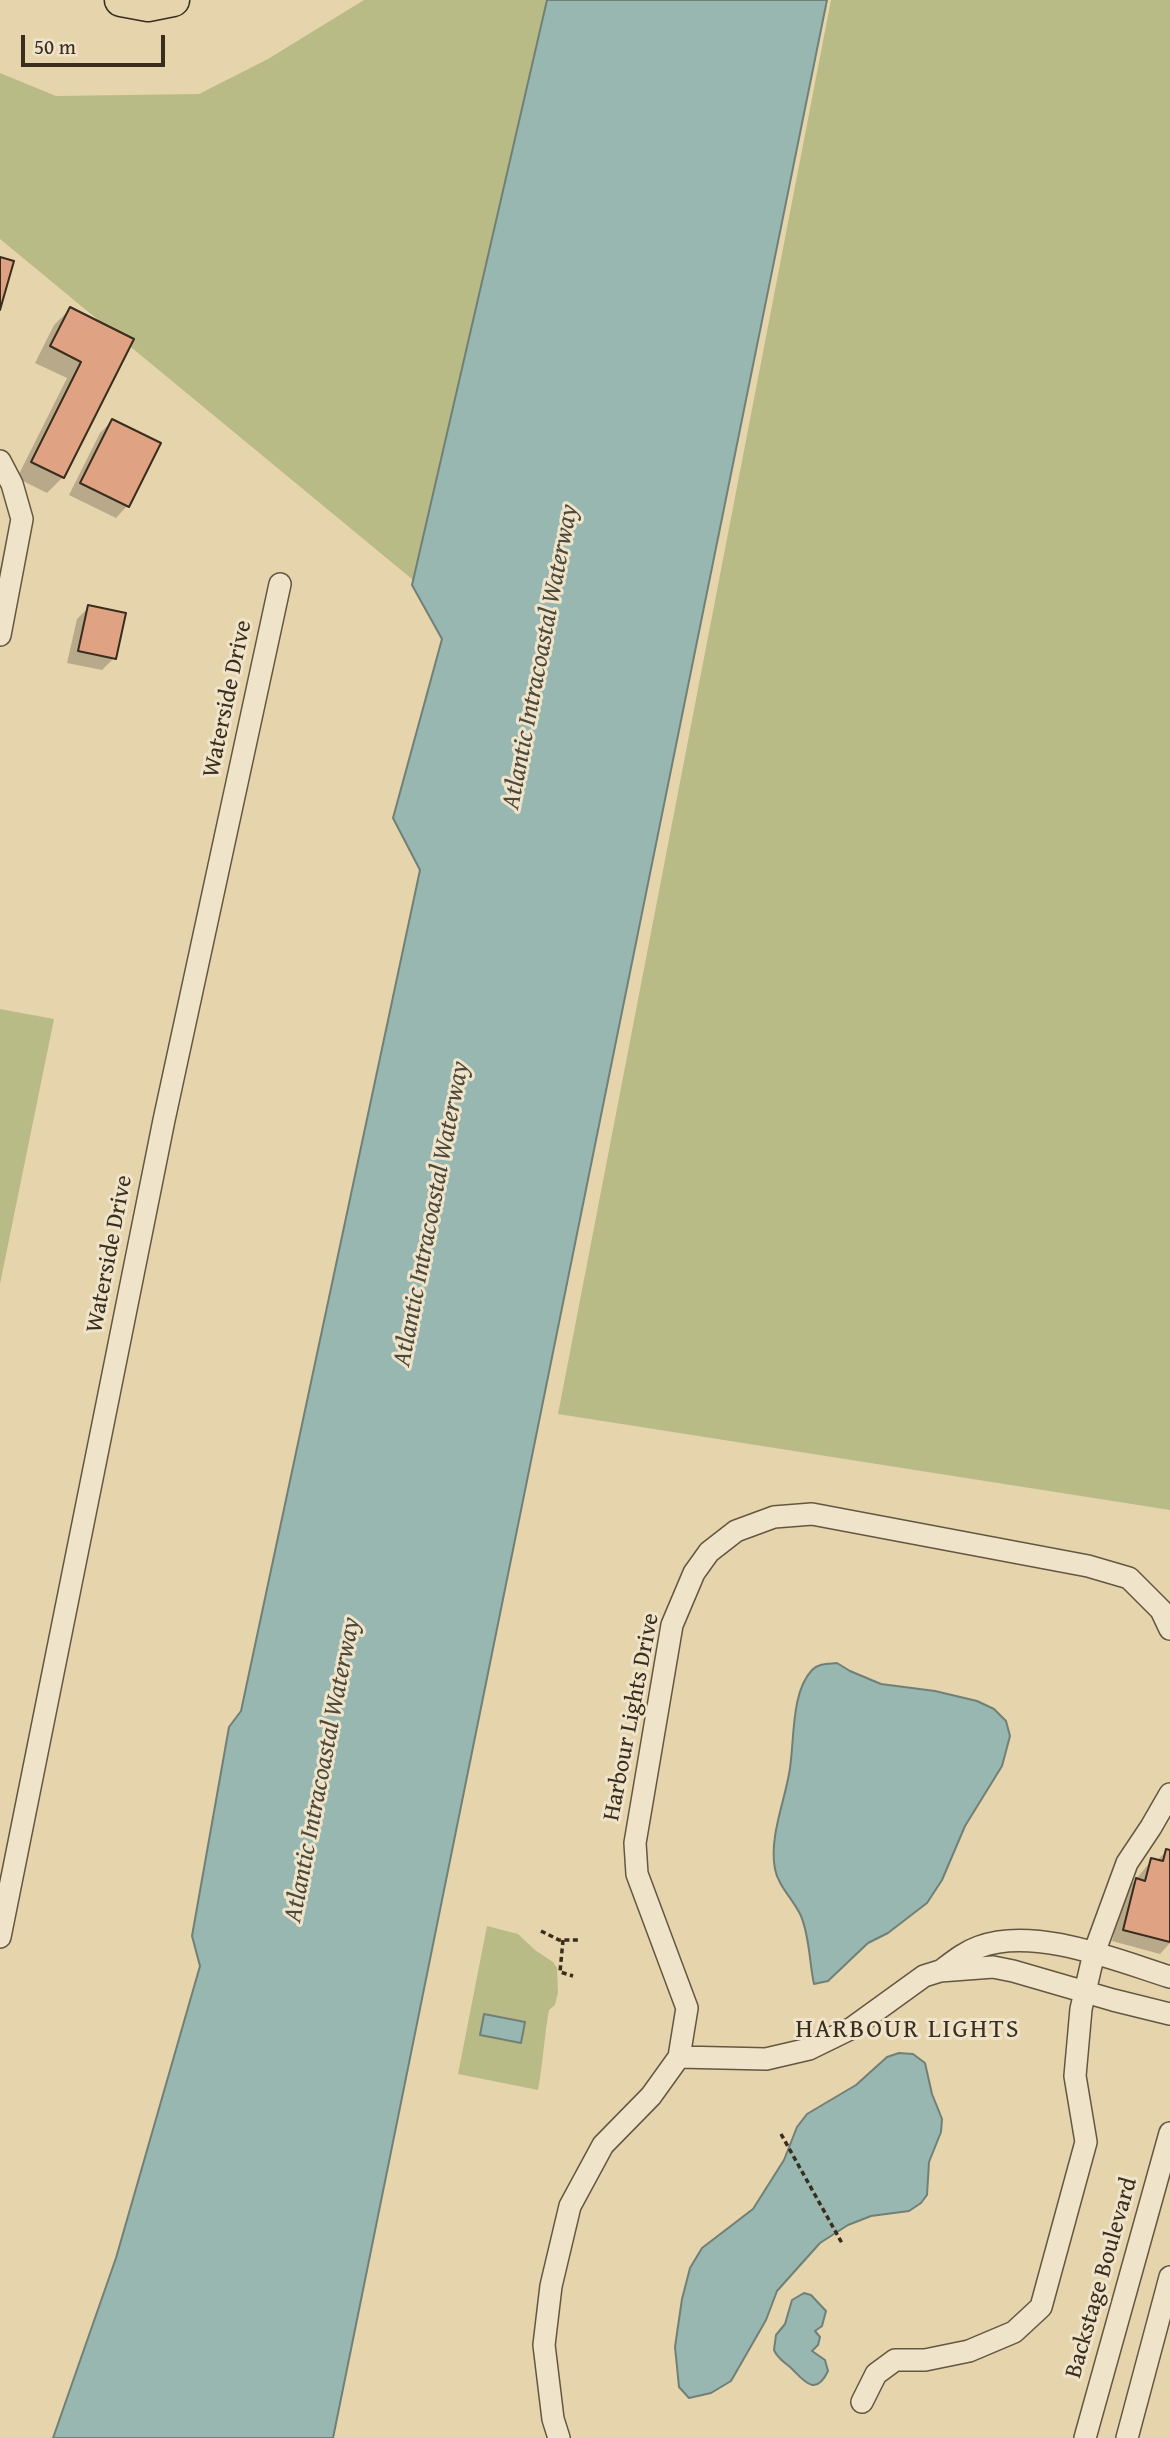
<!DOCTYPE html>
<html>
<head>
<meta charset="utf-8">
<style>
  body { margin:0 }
  #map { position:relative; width:1170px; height:2438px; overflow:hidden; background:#e6d4ad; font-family:"Gentium Book Plus",serif }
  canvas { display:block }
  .scale { position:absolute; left:21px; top:35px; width:144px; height:32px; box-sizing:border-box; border:4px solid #392d1e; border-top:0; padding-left:9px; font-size:21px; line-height:24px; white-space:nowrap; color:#392d1e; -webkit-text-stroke:5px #efe3ca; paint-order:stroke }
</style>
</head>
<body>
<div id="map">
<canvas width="1170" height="2438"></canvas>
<div class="scale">50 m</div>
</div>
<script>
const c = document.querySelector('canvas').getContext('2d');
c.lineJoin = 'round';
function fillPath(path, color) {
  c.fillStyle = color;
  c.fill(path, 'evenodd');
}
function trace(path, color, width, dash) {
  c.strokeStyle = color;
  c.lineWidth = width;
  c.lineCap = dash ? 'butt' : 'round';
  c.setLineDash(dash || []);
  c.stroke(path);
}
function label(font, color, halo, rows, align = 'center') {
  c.font = font + ' "Gentium Book Plus",serif';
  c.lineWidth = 6;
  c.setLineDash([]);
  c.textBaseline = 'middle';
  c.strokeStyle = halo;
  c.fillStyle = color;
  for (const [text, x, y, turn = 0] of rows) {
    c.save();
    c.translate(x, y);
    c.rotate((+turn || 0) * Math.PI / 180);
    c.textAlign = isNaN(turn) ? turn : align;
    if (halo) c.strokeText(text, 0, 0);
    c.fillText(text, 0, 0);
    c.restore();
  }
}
const green = new Path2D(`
  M364,0H555L424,589L0,239V73L56,96L199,94L268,59Z
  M831,0H1170V1510L558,1414Z
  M0,1009L54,1019L0,1284Z
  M487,1926L518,1934L535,1950L553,1962L557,1968L558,1992L555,2005L549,2010C544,2038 543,2063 538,2090L458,2074Z`);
const water = new Path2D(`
  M547,0H827L333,2438H53L116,2258L200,1966L192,1936L229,1727L241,1711L420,870L393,818L442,639L412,585Z
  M837,1663L850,1671L881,1684L935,1691L977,1701L994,1709L1006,1721L1010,1736L1002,1766L965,1826L942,1880L927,1903L888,1933L868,1943L828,1981L814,1984C809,1961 810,1938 801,1916C794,1900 778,1886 775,1869C769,1838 784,1803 789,1774C795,1744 790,1693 812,1670C819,1663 828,1664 837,1663Z
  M484,2014L525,2022L521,2043L480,2035Z
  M899,2053L913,2054L925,2063L932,2094L942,2119L941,2132L929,2162L927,2195L921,2203L909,2211L871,2216L848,2225L820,2243L777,2291L766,2320L731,2381L711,2393L689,2398L679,2387L675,2347L682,2299L690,2268L702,2248L753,2209L784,2160L797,2127L807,2114L856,2085L887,2057Z
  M804,2293L811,2295L826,2311L822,2326L815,2331L820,2337L818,2345L812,2351L825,2360L828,2371C815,2399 802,2378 790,2367C783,2361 778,2359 774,2350L776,2335L785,2324L792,2300Z`);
const shadow = new Path2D(`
  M70,309L132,340L63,477L47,493L17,478L67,378L35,363L54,325Z
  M112,421L127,506L116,518L69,495L100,433Z
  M89,607L114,658L102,670L67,663L77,619Z
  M1167,1851L1170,1852V1943L1160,1954L1112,1941L1125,1892L1152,1860L1156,1861Z`);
const building = new Path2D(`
  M0,257L14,261L0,310Z
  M70,307L134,339L64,478L31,462L81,362L50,346Z
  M112,419L161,443L129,507L80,483Z
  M88,605L126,613L116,659L78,651Z
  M1166,1849L1170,1850V1942L1123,1930L1136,1878L1145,1881L1151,1858L1163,1861Z`);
const path = new Path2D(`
  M541,1931L559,1940H580
  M563,1940L560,1972L573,1976
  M781,2134L843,2245`);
const minor = new Path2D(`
  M0,461L12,484L22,519L0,635
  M0,1937L164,1120L280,584
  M942,1970C954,1961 965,1952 979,1947C1034,1926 1116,1960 1170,1977
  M679,2057L687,2008L637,1874L635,1843L672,1625L694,1573L709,1552L736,1531L774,1517L812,1514L1088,1566L1129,1578L1161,1610L1170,1629
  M862,2402L876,2374L895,2360H925L969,2351L1014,2332L1041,2307L1086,2142L1075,2076L1081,2009L1094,1953L1127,1863L1151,1827L1170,1794
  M559,2438L553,2419L544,2345L551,2286L570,2206L603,2145L651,2096L679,2057L766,2059L809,2049L852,2028L924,1976L940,1971L993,1967L1013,1971L1113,2000L1170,2014
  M1085,2438L1170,2133
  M1127,2438L1170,2277`);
const highway = new Path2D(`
  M121,0L148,5L173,0`);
const streetNames = [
  ["Waterside Drive",228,699,-78],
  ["Waterside Drive",110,1254,-79],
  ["Harbour Lights Drive",632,1717,-79],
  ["Backstage Boulevard",1102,2278,-74]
];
const waterNames = [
  ["Atlantic Intracoastal Waterway",541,657,-79],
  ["Atlantic Intracoastal Waterway",432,1214,-79],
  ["Atlantic Intracoastal Waterway",323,1770,-79]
];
const neighbourhoodNames = [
  ["HARBOUR LIGHTS",908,2030]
];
fillPath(green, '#b9bb86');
fillPath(water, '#97b7b0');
trace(water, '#718076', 2);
fillPath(shadow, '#0003');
fillPath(building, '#dfa283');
trace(building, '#392d1e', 2);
trace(minor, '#645742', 24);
trace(highway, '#392d1e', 35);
trace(path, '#392d1e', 3.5, [5, 3.5]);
trace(minor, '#efe3ca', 21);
trace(highway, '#e6d4ad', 32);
label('24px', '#392d1e', '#efe3ca', streetNames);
label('italic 26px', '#4c493b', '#efe3ca', waterNames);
c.letterSpacing = '2px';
label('26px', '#392d1e', '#efe3ca', neighbourhoodNames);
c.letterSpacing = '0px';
</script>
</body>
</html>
